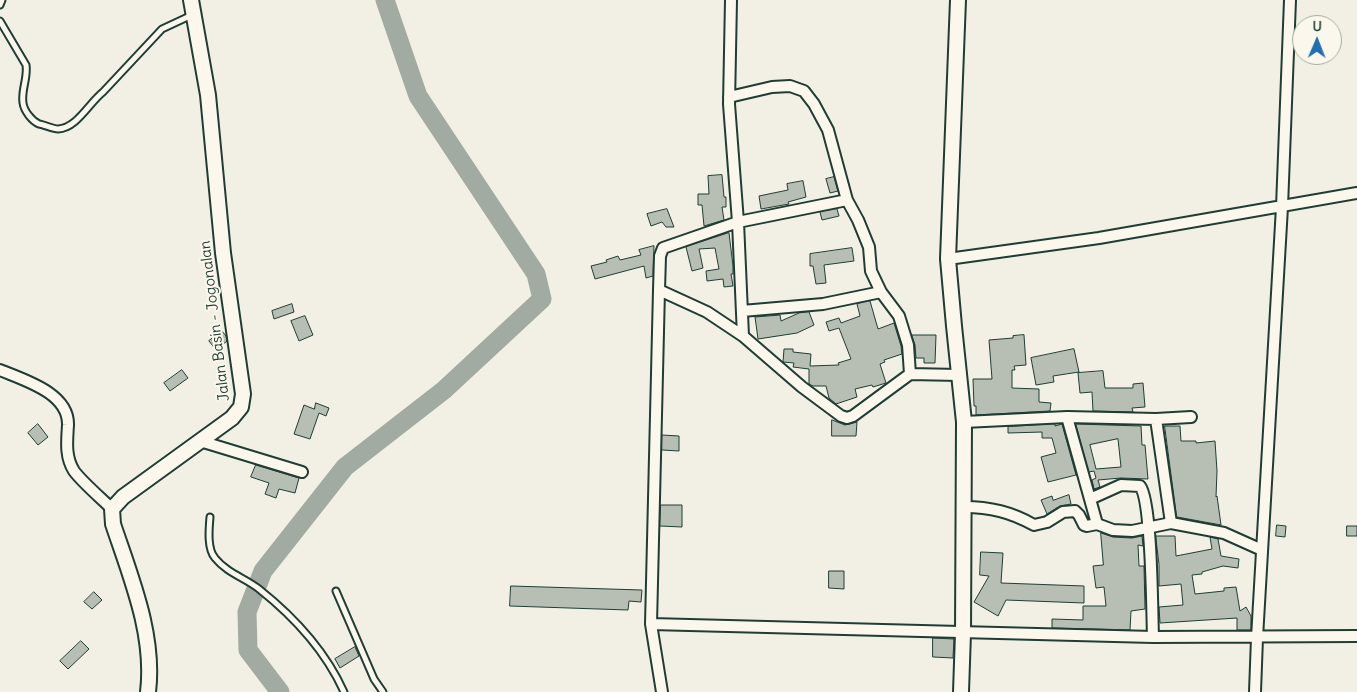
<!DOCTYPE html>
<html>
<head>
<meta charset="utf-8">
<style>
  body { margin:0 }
  #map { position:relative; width:1357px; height:692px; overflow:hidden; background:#f2f0e5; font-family:Delius,sans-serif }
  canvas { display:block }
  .north { position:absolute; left:1292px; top:15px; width:50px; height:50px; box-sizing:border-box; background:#fbf7ec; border:1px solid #a3ada2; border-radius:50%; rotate:1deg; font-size:14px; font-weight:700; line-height:20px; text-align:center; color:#1f3d34 }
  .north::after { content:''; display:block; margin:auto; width:18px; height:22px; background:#1f6fb2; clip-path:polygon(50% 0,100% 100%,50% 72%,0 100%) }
</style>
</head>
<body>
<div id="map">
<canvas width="1357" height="692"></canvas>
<div class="north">U</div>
</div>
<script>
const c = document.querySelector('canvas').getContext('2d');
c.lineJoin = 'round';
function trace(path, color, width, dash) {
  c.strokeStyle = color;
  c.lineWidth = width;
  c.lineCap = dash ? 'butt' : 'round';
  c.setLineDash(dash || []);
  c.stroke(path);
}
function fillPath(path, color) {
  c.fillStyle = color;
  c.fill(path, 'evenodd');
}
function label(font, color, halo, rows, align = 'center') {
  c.font = font + ' Delius,sans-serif';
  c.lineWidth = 4;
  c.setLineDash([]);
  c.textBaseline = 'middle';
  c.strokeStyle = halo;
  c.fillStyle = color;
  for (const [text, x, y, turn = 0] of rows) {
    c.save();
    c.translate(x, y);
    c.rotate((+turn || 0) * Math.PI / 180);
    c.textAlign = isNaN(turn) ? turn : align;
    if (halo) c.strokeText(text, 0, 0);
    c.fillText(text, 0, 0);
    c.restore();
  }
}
const river = new Path2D(`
  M280,692L248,650L247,612L263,571L345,467L444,390L542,299L536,274L418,96L385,0`);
const building = new Path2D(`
  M722,175L724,197H726V207H722L724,220L704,226L702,205H698V194H709L708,176Z
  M834,177L838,191L830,193L826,179Z
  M803,181L806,197L788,202L789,204L761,209L759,196L788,190L787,184Z
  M667,209L674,227H666L662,222L651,226L647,214Z
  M837,209L839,216L822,220L820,212Z
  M729,233L733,266V274H731L733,286L724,287L723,279L707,281L706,271L719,269L715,248L699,249L703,268L692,271L686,247Z
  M654,246L653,276L646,278L644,266L595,279L591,266L607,262L606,260L618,256L620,260L641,255L639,250Z
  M852,248L854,261L824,265L826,283L816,284L813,266H810V254Z
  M870,301L878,329L894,323L901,346L902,354L884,360L885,362L880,364L886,383L873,387L872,385L855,389L857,397L836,404L829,398L826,386H813L809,384V369L793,367L794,363L783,362L784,349H793V352L811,354L810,366L839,365L838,363L851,359L839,328L829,331L826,322L839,318L841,323L860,316L857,304Z
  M292,304L294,312L274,319L272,311Z
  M809,312L814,325L797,333L758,339L755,317L780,315L781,321L799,313Z
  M305,316L313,335L299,341L291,321Z
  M222,331L226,336L227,341L216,350L209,341Z
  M912,335H936L935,363H924V358H916L915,345Z
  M1024,335L1026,365L1014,366L1015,370H1012V388L1039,389V402L1051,403L1050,411L976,415V406H974L973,379H992L989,340L1013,338V336Z
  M1074,349L1079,372L1053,376L1054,382L1036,385L1031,358Z
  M182,370L188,378L170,391L164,383Z
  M1103,371L1105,388H1133V384L1143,383L1145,407L1132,408L1133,412L1093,411L1092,392L1080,393L1078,373Z
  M316,403L329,408L326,416L319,413L310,439L294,434L304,405L314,409Z
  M832,420L845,425L857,422L856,436H832Z
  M38,424L48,437L38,445L28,433Z
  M1055,424V426L1062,424L1076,475L1048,482L1041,457L1056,453L1052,438H1042V432L1008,433V427Z
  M1076,424L1141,426L1142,445H1145L1148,479L1121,478L1098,480L1100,487L1094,489L1092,480L1096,478L1094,471L1089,472ZM1118,439L1121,467L1096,469L1090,445Z
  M1165,426H1180L1181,441H1196V443L1215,441L1217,471L1216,497L1217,496L1221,525L1177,517Z
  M662,435L679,436V451L662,450Z
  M256,465L299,478L295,493L279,489L276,498L265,494L269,483L251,477Z
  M1069,495L1071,504L1060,506L1047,514L1041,500L1052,496L1053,500Z
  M661,505H682V527L660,526Z
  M1277,525L1286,526L1285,537L1276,536Z
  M1347,526H1357V536H1347Z
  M1101,533L1113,537L1132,538L1142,536L1143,546L1138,545L1139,566H1144L1145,609L1131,611L1130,630L1052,628V619L1083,620V606H1106L1104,587L1096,588L1093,566L1103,565Z
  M1156,536H1175L1176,556L1212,549L1210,537L1218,539L1221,556L1239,559L1238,568L1223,566L1202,572V574L1192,575L1195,594L1224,591V588L1236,587L1240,611L1246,607L1251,616V630H1237V618L1160,623L1159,607L1183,605L1181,584L1159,586V565Z
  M981,552L1003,553L1001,583L1084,586V603L1006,600L998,616L974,602L989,576L980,575Z
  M829,571H844V589L829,588Z
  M511,586L642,590L641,602L629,601L628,610L510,606Z
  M94,592L102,600L92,609L84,602Z
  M933,638L954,639L953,658L933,657Z
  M81,641L89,649L68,669L60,661Z
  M355,647L359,656L340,668L335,659Z`);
const lane = new Path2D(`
  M0,5L2,0
  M0,21L26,65C28,78 21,90 23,103C24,111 32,121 39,124C45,125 53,129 58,129C77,128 89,103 103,92L162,29L192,15
  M210,517C209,529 207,549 215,558C227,573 245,578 259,589C293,616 326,652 344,692
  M336,591L374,679L383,692`);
const street = new Path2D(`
  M731,0L729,104L738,222L743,336
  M729,97L772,87L790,86L804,91L814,104L828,130L847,200L858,220L869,247L871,271L881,292L899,316L908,345L910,374
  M948,259L1099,238L1357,193
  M659,290L707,312L743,336L802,387L841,416L847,418L853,416L910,374L959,375
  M742,311L823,304L881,292
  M0,370C24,380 69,393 68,425C67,441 65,457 74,471C82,482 102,499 112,509
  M1067,417L1097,524L1113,530L1132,531L1171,523L1224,533L1262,550
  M1156,419L1171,523
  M964,422L1067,417L1156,419L1191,417
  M200,441L302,472
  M1090,499L1121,485L1140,486C1152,501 1152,611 1153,637
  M964,507C990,507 1011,512 1034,525L1047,522L1063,512L1075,511L1079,515L1084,525L1087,526L1097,524
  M651,624L1153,637L1357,636
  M662,692L651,624L659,290L660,256L663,248L738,222L847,200
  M1255,692L1257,638L1282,207L1290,0`);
const secondary = new Path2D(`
  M958,0L948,259L954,326L964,422L963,633L961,692
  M148,692C155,635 131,578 113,524L112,509L123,497L232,418L241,407L243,394L223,253L208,95L191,0`);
const streetNames = [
  ["Jalan Basin - Jogonalan",215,321,-97]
];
trace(river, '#a2aba1', 19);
fillPath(building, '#b7beb3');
trace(building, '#1f3d34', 1);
trace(lane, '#1f3d34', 9);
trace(street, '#1f3d34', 14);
trace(secondary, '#1f3d34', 18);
trace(lane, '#fbf7ec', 5);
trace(street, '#fbf7ec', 10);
trace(secondary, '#fbf7ec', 14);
label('15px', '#1f3d34', '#fbf7ec', streetNames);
</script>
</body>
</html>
